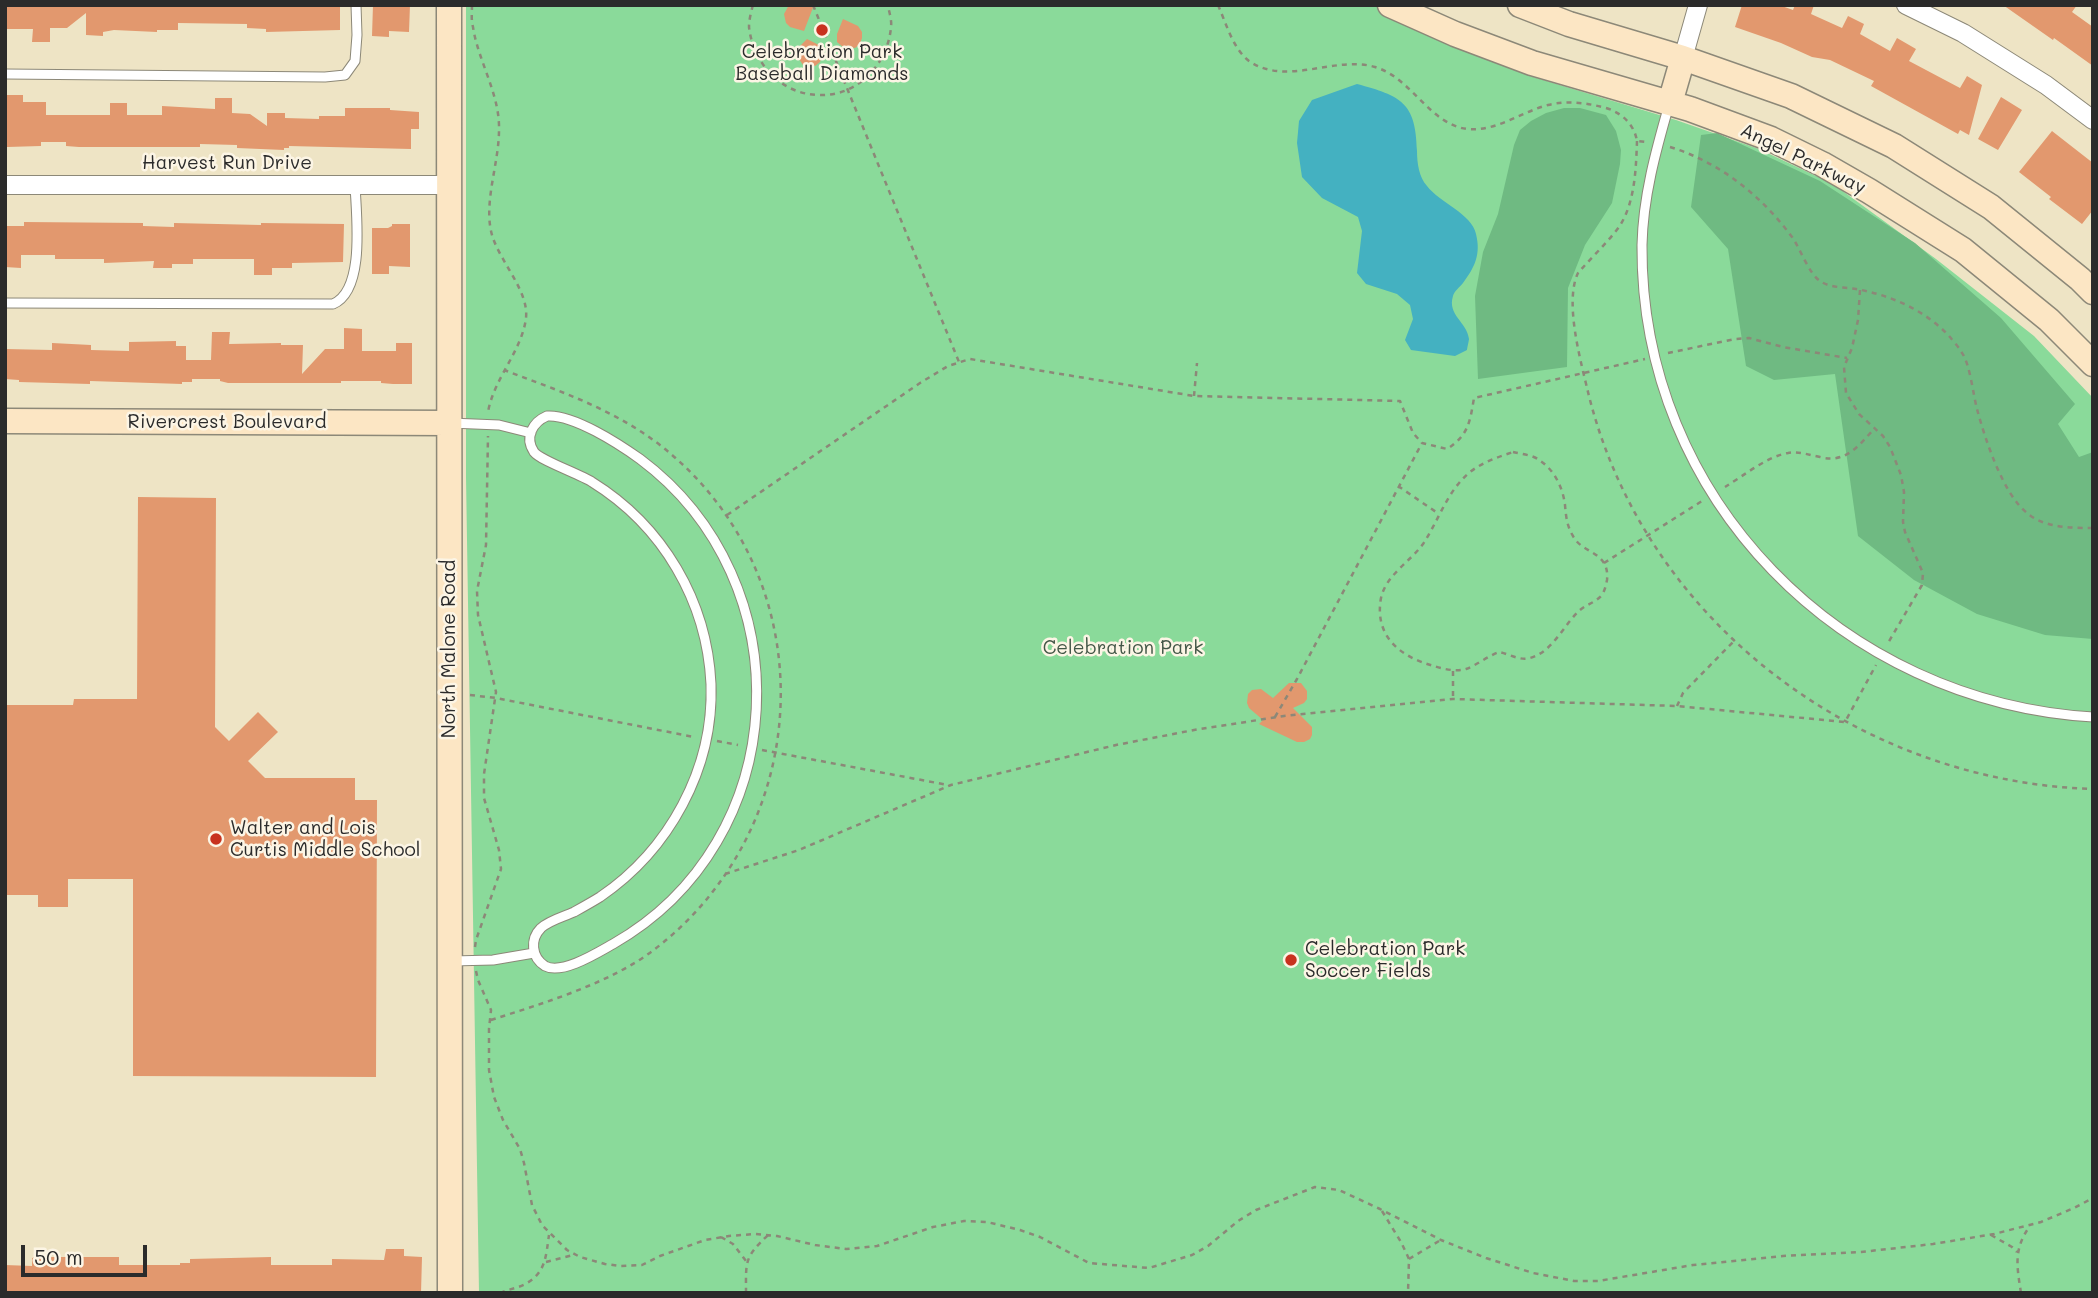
<!DOCTYPE html>
<html>
<head>
<meta charset="utf-8">
<style>
  body { margin:0 }
  #map { position:relative; width:2098px; height:1298px; overflow:hidden; background:#eee4c5; font-family:Mali,sans-serif }
  canvas { display:block }
  .frame { position:absolute; inset:0; border:7px solid #2b2b2b; pointer-events:none }
  .scale { position:absolute; left:21px; top:1245px; width:126px; height:32px; box-sizing:border-box; border:4px solid #2b2b2b; border-top:0; padding-left:9px; font-size:21px; line-height:24px; white-space:nowrap; color:#2b2b2b; -webkit-text-stroke:5px #fcf5e5; paint-order:stroke }
</style>
</head>
<body>
<div id="map">
<canvas width="2098" height="1298"></canvas>
<div class="frame"></div>
<div class="scale">50 m</div>
</div>
<script>
const c = document.querySelector('canvas').getContext('2d');
c.lineJoin = 'round';
function fillPath(path, color) {
  c.fillStyle = color;
  c.fill(path, 'evenodd');
}
function trace(path, color, width, dash) {
  c.strokeStyle = color;
  c.lineWidth = width;
  c.lineCap = dash ? 'butt' : 'round';
  c.setLineDash(dash || []);
  c.stroke(path);
}
function label(font, color, halo, rows, align = 'center') {
  c.font = font + ' Mali,sans-serif';
  c.lineWidth = 5;
  c.setLineDash([]);
  c.textBaseline = 'middle';
  c.strokeStyle = halo;
  c.fillStyle = color;
  for (const [text, x, y, turn = 0] of rows) {
    c.save();
    c.translate(x, y);
    c.rotate((+turn || 0) * Math.PI / 180);
    c.textAlign = isNaN(turn) ? turn : align;
    if (halo) c.strokeText(text, 0, 0);
    c.fillText(text, 0, 0);
    c.restore();
  }
}
const green = new Path2D(`
  M466,5H1374L1530,76L1676,120L1759,149L1833,184L1936,259L2034,336L2093,398V1293H479L466,477Z`);
const forest = new Path2D(`
  M1564,108H1580L1606,115L1616,131L1621,150L1620,164L1612,203L1585,245L1568,288L1567,367L1478,379L1475,296L1483,252L1498,214L1514,145L1520,130L1531,121L1546,113Z
  M1717,133L1820,181L1915,243L2001,318L2075,404L2058,424L2079,457L2093,452V639L2045,635L1977,614L1914,580L1858,536L1835,374L1774,380L1746,366L1728,249L1691,207L1701,135Z`);
const water = new Path2D(`
  M1357,84C1401,96 1416,102 1417,151C1417,163 1419,177 1427,186C1439,202 1472,214 1476,234C1481,254 1475,267 1463,283C1460,287 1454,291 1453,296C1447,315 1467,322 1469,339C1469,340 1467,349 1467,350L1455,356L1411,350L1405,340L1413,319L1410,305L1397,294L1366,284L1357,273L1362,231L1358,217L1322,198L1302,177L1297,143L1299,121L1312,100Z`);
const building = new Path2D(`
  M5,5H340V30L266,32V29L247,28V24L178,23V30H157V32L114,30L103,32V36L86,35V13L67,28H50V42H32L33,29H5Z
  M373,5H410L409,32L389,31V37L372,36Z
  M789,5H814L804,31L790,27L786,23L784,14Z
  M1742,5H1779L1793,10L1795,5H1814L1811,14L1842,28L1848,16L1864,24L1860,34L1890,51L1897,38L1916,49L1909,61L1960,88L1967,76L1982,85L1969,135L1960,130L1958,134L1871,86L1874,81L1830,60L1812,57L1781,43L1735,27Z
  M2003,5H2077L2072,12L2093,27V66L2054,38L2053,40Z
  M843,19L858,26L862,32V38L860,44L855,48L843,47L837,42V34Z
  M807,39L821,46L822,56L820,62L815,66L803,65L797,56L799,47Z
  M6,95H23V102H46V115H110V103H127V115H162V106L215,109V98H232V113L250,114L267,126V113H285V118L319,119V116H345V108H390V110L419,112V129H411V149L289,146V148H284V150L237,148V145L200,144V147H79L66,146V142H41V146L7,147L5,145Z
  M2001,97L2022,110L1998,150L1978,139Z
  M2052,131L2093,163V210L2082,224L2049,199L2051,197L2019,172Z
  M24,222L143,223V226L174,227V223L261,225V223L344,224L343,262L292,263V268H272V275H254V259H193V264H172V268H153L154,261L104,263V259H55V255H21V268L5,267V226H24Z
  M392,224H410V267L389,266V274H372V228H388L392,226Z
  M344,328L362,329V351H396V343H412V384H393L381,383V381H341V383H228L220,381V379H192V382H182V384L90,381V384L19,382V380L5,379V349L52,350V343L91,345V350L129,351V342L176,341V346H186V360H211L212,332H230L229,344L281,343V345H303L302,374L325,349H344Z
  M138,497L216,498L215,727L229,741L258,712L278,732L248,761L265,778H355V800H377L376,1077L133,1076V879H68V907H38V895H5V705H73L74,699H137Z
  M1289,683H1301L1307,691V699L1304,703L1293,708L1312,727V735L1310,739L1304,742H1297L1259,724L1263,720L1249,708L1247,703L1248,694L1252,690L1261,689L1273,698Z
  M386,1249H404V1256L422,1257L421,1293H5V1265L32,1266V1258L37,1257H119V1265H180V1263H190V1259L271,1257V1265H332V1259L384,1260Z`);
const path = new Path2D(`
  M472,5C472,12 471,20 473,27C478,61 500,94 499,130C499,164 483,203 492,235C500,262 529,291 526,318C522,351 494,378 488,412
  M753,5C751,12 749,20 749,27C753,63 781,95 820,95C859,96 888,63 891,27C892,20 889,12 888,5
  M813,5L959,362
  M1218,5C1226,23 1233,49 1249,61C1287,87 1335,55 1375,67C1412,78 1429,124 1467,129C1496,132 1521,112 1548,105C1568,100 1587,103 1606,108C1622,113 1634,124 1637,141L1646,142
  M1637,141C1636,169 1635,203 1619,227C1607,243 1591,258 1578,273C1564,302 1581,362 1588,392C1644,623 1860,782 2093,789
  M1670,147C1719,162 1761,195 1792,237C1800,248 1809,274 1820,281C1830,288 1844,287 1856,289C1890,295 1925,310 1949,336C1953,341 1959,347 1962,353C1970,364 1973,394 1977,409C1985,439 2003,494 2027,513C2044,528 2072,528 2093,528
  M1860,290L1858,320L1852,348L1844,367L1846,393L1859,414L1883,436L1890,447L1901,475L1904,492L1903,522L1905,532L1923,573L1922,585L1888,643
  M1668,353L1735,339L1749,338L1783,347L1847,358
  M1194,396L1197,363
  M1513,452C1521,454 1533,455 1539,460C1554,469 1563,488 1565,505C1566,517 1567,526 1573,536C1582,554 1610,551 1607,580C1606,585 1605,590 1602,595C1595,603 1587,604 1580,610C1564,624 1553,652 1530,658C1520,661 1509,654 1499,652C1488,656 1477,665 1466,669C1456,672 1443,669 1434,666C1400,657 1374,636 1381,598C1386,575 1410,562 1423,544C1439,520 1447,491 1470,472C1483,462 1498,457 1513,452Z
  M1398,486L1439,514
  M1725,487C1743,476 1768,456 1788,453C1799,451 1809,455 1820,457C1846,464 1859,445 1874,429
  M727,515L920,383L948,366L970,359L1194,396L1400,401L1413,433L1422,443L1447,449C1469,435 1470,421 1474,398L1645,359
  M1604,563L1702,501
  M1453,671V699
  M470,695L496,698L694,737
  M1677,706L1683,693L1734,641
  M1275,717L1297,679L1422,443
  M717,741L738,745
  M762,750L948,785
  M725,874L799,850L951,785L1116,745L1194,730L1284,716L1453,699L1677,706L1845,722L1876,665
  M475,947L476,940L501,869L499,850L484,798V774L496,692L478,615L477,591L486,545L488,436
  M476,971L478,980L491,1010L489,1029V1070L494,1097L503,1120L520,1149L524,1163L532,1205L542,1225L567,1250L580,1257L605,1264L620,1266L642,1265L660,1256L705,1240L729,1236L756,1234L777,1236L815,1245L846,1249L877,1246L933,1227L964,1221L987,1222L1020,1230L1040,1237L1089,1263L1149,1268L1192,1255L1208,1246L1238,1221L1256,1210L1315,1187L1339,1190L1380,1209L1441,1240L1486,1258L1533,1273L1574,1281H1598L1693,1265L1783,1256L1861,1252L1933,1244L1994,1234L2041,1222L2074,1208L2093,1198
  M491,1020C544,1003 611,983 655,949C821,821 824,569 656,442C610,408 557,390 504,370
  M1382,1211L1401,1242L1409,1259L1408,1293
  M1991,1235L2012,1247L2017,1252
  M721,1237L733,1244L746,1261
  M1409,1259L1439,1241
  M546,1262L573,1255
  M500,1293C509,1289 519,1288 527,1283C546,1272 546,1255 549,1235
  M746,1293C746,1261 744,1258 768,1235
  M2021,1293C2017,1267 2013,1249 2030,1226`);
const lane = new Path2D(`
  M5,74L325,77L345,75L355,61L357,35L356,5
  M1669,105C1656,150 1643,197 1642,245C1640,499 1842,702 2093,717
  M5,303L333,304C366,290 356,214 355,184
  M547,416C573,414 619,444 640,459C805,582 794,841 613,944C597,953 562,975 545,966C531,957 530,939 541,928C550,920 563,917 574,912C583,907 592,902 600,897C669,850 714,769 711,684C707,601 663,526 592,482C580,474 541,461 534,452C524,437 533,422 547,416Z
  M450,423L499,425L531,433
  M452,961L493,960L534,953`);
const street = new Path2D(`
  M1906,5L1963,33L2046,85L2093,120
  M1683,58L1698,5
  M5,185H449`);
const secondary = new Path2D(`
  M449,5L450,1293
  M1390,5L1455,34L1532,63L1690,109L1771,139L1822,164L1869,191L1963,250L2049,320L2093,364
  M1520,5L1569,24L1683,58L1791,96L1894,146L1991,207L2080,279L2093,292
  M1670,103L1683,58
  M5,421L449,423`);
const markers = [
  [822,30,7,"#c8321e"],
  [216,839,7,"#c8321e"],
  [1291,960,7,"#c8321e"]
];
const poiNames = [
  ["Celebration Park",822,52,"center"],
  ["Baseball Diamonds",822,74,"center"],
  ["Walter and Lois",230,828],
  ["Curtis Middle School",230,850],
  ["Celebration Park",1305,949],
  ["Soccer Fields",1305,971]
];
const streetNames = [
  ["Angel Parkway",1803,159,26],
  ["Harvest Run Drive",227,163],
  ["Rivercrest Boulevard",227,422],
  ["North Malone Road",449,649,-90]
];
const parkNames = [
  ["Celebration Park",1123,648]
];
fillPath(green, '#8ada9a');
fillPath(forest, '#6fba82');
fillPath(water, '#44b1c1');
fillPath(building, '#e2986e');
trace(lane, '#8c8878', 11);
trace(street, '#8c8878', 20);
trace(secondary, '#8c8878', 27);
trace(path, '#8c8878', 2.5, [5, 5]);
trace(lane, '#fff', 9);
trace(street, '#fff', 18);
trace(secondary, '#fce6c4', 24);
for (const [x, y, r, color] of markers) {
  const dot = new Path2D();
  dot.arc(x, y, r, 0, 2 * Math.PI);
  c.fillStyle = color;
  c.fill(dot);
  trace(dot, '#fcf5e5', 2.5);
}
label('19px', '#2b2b2b', '#fcf5e5', poiNames, 'left');
label('19px', '#2b2b2b', '#fcf5e5', streetNames);
label('19px', '#435747', '#fcf5e5', parkNames);
</script>
</body>
</html>
